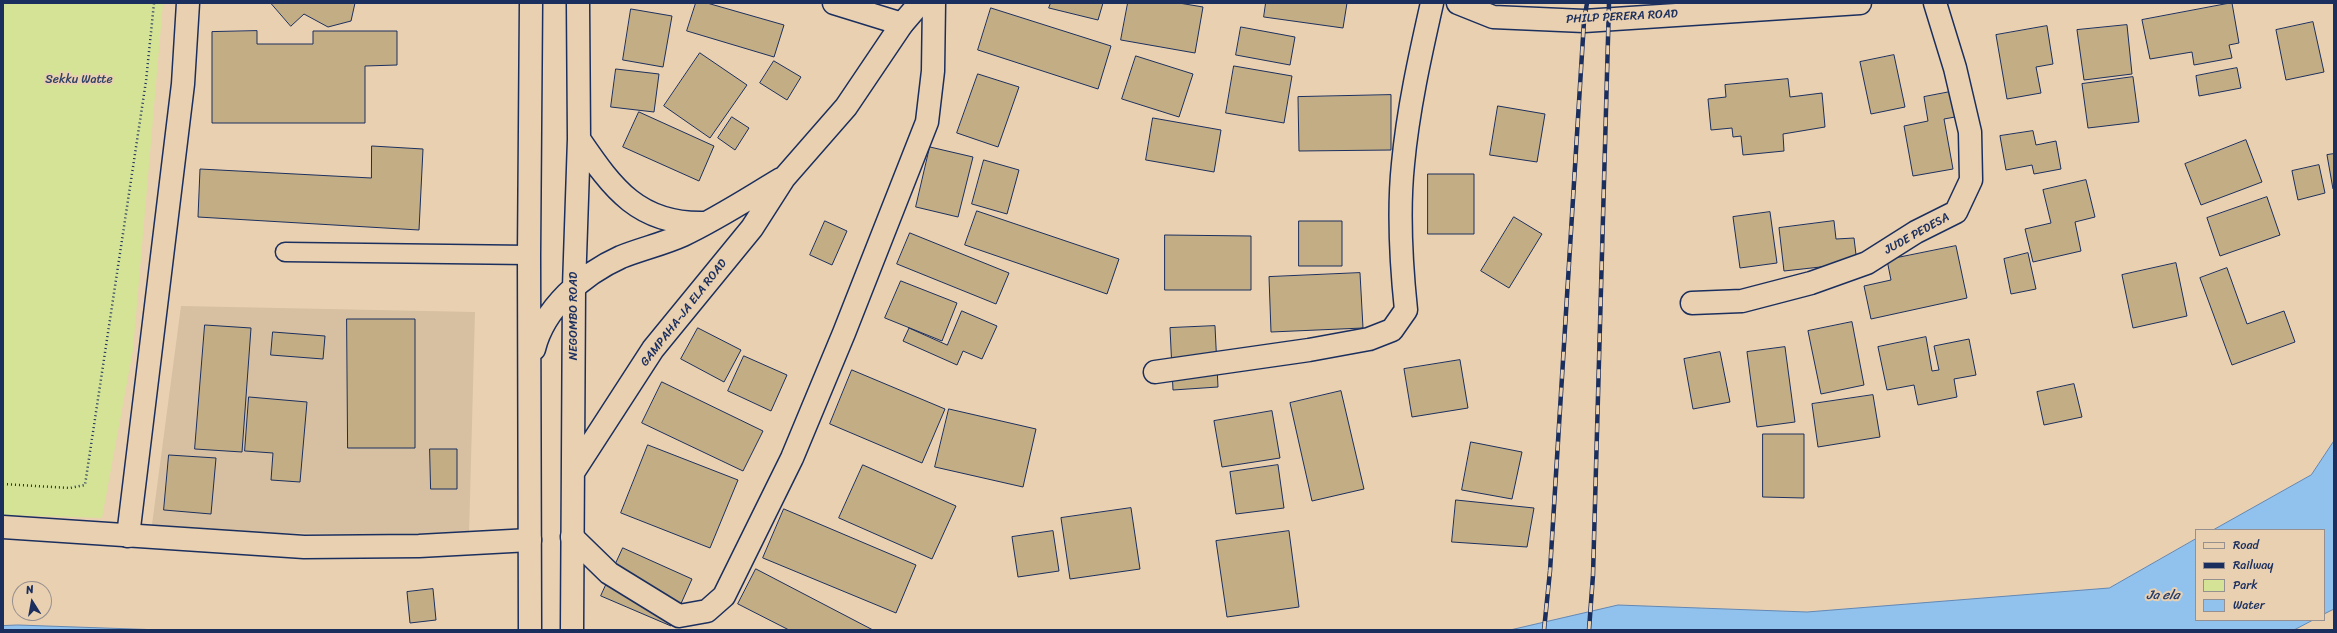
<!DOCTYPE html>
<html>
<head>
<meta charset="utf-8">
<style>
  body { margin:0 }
  #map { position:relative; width:2337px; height:633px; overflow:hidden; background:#e9d0b1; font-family:Sriracha,sans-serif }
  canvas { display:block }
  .frame { position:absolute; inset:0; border:4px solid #1b2f5e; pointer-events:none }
  .legend { position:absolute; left:2195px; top:529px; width:130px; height:92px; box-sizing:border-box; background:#e9d0b1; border:1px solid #979090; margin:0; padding:5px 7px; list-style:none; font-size:12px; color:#1b2f5e }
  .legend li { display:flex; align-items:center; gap:8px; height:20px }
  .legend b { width:20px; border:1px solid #979090 }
  .north { position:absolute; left:12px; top:581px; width:40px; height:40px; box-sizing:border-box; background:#e9d0b1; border:1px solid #979090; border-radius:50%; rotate:349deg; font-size:11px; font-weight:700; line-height:16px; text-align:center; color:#1b2f5e }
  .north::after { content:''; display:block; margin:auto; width:14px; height:18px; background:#1b2f5e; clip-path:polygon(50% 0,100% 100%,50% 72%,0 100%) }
</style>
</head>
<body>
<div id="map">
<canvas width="2337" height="633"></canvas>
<div class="frame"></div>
<ul class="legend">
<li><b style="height:5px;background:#e9d0b1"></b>Road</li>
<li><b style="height:5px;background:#1b2f5e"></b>Railway</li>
<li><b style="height:11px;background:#d4e396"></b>Park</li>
<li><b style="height:11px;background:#91c2ed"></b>Water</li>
</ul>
<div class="north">N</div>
</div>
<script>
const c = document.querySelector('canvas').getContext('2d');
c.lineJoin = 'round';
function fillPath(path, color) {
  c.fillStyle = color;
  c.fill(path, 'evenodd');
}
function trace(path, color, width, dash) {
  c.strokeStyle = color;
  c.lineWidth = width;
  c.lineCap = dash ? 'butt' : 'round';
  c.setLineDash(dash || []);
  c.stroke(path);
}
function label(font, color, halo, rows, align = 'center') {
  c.font = font + ' Sriracha,sans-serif';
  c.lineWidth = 4;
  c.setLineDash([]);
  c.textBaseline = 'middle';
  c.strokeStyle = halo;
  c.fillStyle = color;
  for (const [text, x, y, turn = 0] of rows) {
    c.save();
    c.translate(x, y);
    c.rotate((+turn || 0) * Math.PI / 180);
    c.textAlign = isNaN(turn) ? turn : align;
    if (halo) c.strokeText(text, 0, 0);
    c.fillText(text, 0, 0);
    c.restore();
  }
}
const built = new Path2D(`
  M181,306L475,312L469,535L151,532Z`);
const green = new Path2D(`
  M3,3H163L133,350L102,518L3,515Z`);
const water = new Path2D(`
  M2334,441V609L2324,614V530H2213L2311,475Z
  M2196,539V620H2313L2294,630H1510L1618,605L1807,612L2109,588Z
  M18,625L162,630H3V626Z`);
const building = new Path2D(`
  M271,3H355L351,21L328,27L304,14L291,26Z
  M696,3H707L784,25L774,57L687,31Z
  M1051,3H1103L1098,20L1049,8Z
  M1128,3H1179L1203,7L1195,53L1121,40Z
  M1266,3H1347L1343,28L1264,17Z
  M2232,3L2239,43L2229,45L2232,58L2194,65L2192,52L2150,59L2142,20Z
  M991,8L1111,46L1098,89L978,50Z
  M631,9L672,16L663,67L623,60Z
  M2313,22L2324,72L2286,80L2276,30Z
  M2127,25L2132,74L2084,80L2077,30Z
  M2047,26L2053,64L2036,67L2041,93L2007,99L1996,35Z
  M1241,27L1295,37L1290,65L1236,55Z
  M257,31V44H313V31H397V65L365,66V123H212V32Z
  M700,53L747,85L710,138L664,106Z
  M1894,55L1905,107L1871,114L1860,62Z
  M1136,56L1193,74L1179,117L1122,99Z
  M774,61L801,77L787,100L760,83Z
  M1234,66L1292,76L1284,123L1226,113Z
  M2237,68L2241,88L2199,96L2196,76Z
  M616,69L659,74L654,112L611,107Z
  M978,74L1019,87L998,147L957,133Z
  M2133,77L2139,122L2088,128L2082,84Z
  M1788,79L1790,97L1822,93L1825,127L1783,134L1784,151L1743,155L1741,136L1733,137L1732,128L1711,130L1708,99L1726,97L1725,85Z
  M1950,92L1955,117L1944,119L1953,169L1913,176L1904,126L1928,121L1924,97Z
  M1391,95V150L1299,151L1298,97Z
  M1498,106L1545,114L1537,162L1490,155Z
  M639,112L714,146L699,181L623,147Z
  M732,117L749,128L735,150L718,138Z
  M1153,118L1221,130L1214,172L1146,160Z
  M2033,131L2036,145L2056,141L2061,169L2034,174L2032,165L2006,170L2000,136Z
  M2246,140L2262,182L2201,205L2185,164Z
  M372,146L423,149L419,230L198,217L200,169L371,178Z
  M930,147L973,157L958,217L916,207Z
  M2334,154V189H2333L2327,155Z
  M984,160L1019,170L1007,214L972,204Z
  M2319,165L2325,193L2298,200L2292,171Z
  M1428,174H1474V234H1428Z
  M2086,180L2095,217L2075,222L2081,251L2033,262L2025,229L2051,223L2043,190Z
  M2267,197L2280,235L2220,256L2207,218Z
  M977,211L1119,259L1107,294L965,245Z
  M1770,212L1777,263L1740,268L1733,217Z
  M1514,217L1542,234L1509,288L1481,271Z
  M825,221L847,231L832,265L810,255Z
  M1299,221H1342V266H1299Z
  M1834,221L1836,239L1854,238L1857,263L1784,271L1779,228Z
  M910,233L1009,273L996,304L897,264Z
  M1165,235L1251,236V290H1165Z
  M1956,246L1967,298L1871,319L1864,286L1891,280L1887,260Z
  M2028,253L2036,289L2011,294L2004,259Z
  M2176,263L2187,316L2133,328L2122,275Z
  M2227,268L2247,324L2284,311L2295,342L2232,365L2200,278Z
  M1360,273L1363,328L1271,332L1269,277Z
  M901,281L957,303L942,341L885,318Z
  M962,311L997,326L982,359L963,351L957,365L903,341L909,328L947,345Z
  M347,319H415V448H348Z
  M1852,322L1864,385L1821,394L1808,331Z
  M205,325L251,328L242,452L195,449Z
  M1215,326L1218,387L1173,390L1170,328Z
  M698,328L741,350L724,382L681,359Z
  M273,332L325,336L323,359L271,355Z
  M1926,337L1932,371L1939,370L1934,346L1969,339L1976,375L1954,379L1957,397L1918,405L1914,385L1887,390L1878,347Z
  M1785,347L1795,422L1757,427L1747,352Z
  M1720,352L1730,402L1693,409L1684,359Z
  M744,356L787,375L771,411L728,391Z
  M1460,360L1468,408L1412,417L1404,369Z
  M852,370L945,409L922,463L830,424Z
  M662,382L763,431L743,471L642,423Z
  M2074,384L2082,417L2044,425L2037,392Z
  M1341,391L1364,489L1312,501L1290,403Z
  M1873,395L1880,437L1818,447L1812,404Z
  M249,397L307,402L300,482L271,480L273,453L245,451Z
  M949,409L1036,429L1023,487L935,467Z
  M1272,411L1280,458L1222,467L1214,421Z
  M1763,434H1804V498L1763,497Z
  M1471,442L1522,452L1512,499L1462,490Z
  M648,445L738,480L710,548L621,513Z
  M430,449H457V489H431Z
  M169,455L216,458L211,514L164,510Z
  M863,465L956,506L932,559L839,518Z
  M1278,465L1284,508L1236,514L1230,472Z
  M1456,500L1534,508L1527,547L1452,542Z
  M1131,508L1140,569L1070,579L1061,518Z
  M784,509L916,565L896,613L763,558Z
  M1053,531L1059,571L1018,577L1012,537Z
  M1289,531L1299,607L1227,617L1216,541Z
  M623,548L692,579L671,626L601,596Z
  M756,569L873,630H789L738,604Z
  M433,589L436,620L410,623L407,592Z`);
const path = new Path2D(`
  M3,484L70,488L85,485L146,81L154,3`);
const lane = new Path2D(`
  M285,252L529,255`);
const street = new Path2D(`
  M834,3L902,24
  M1458,3L1493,17L1584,21L1860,3
  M1692,303L1742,301L1811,283L1867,263L1916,232L1956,212L1971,180L1970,132L1955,68L1935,3
  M1155,372L1309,350L1369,339L1392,330L1406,310C1401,262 1398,212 1403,164C1408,110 1420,56 1432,3
  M128,536L183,84L188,3
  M572,537L609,573L679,616L707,611L724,596L792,458L844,333L927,122L933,71L934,3`);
const secondary = new Path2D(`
  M3,527L304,547L419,546L530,540`);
const highway = new Path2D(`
  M579,139C613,189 639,225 705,223
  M534,349C544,308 583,274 621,257C641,249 663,244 683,235C717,219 749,198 781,179
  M574,471L653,349L752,228L784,178L846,107L902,24L920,3
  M530,630L529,255L531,3
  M572,630L574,287L579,139L578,3`);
const rail = new Path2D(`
  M1544,630L1550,571L1584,21L1587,3
  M1589,630L1593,575L1609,3`);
const streetNames = [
  ["PHILP PERERA ROAD",1622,17,-3],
  ["JUDE PEDESA",1917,234,-29],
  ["GAMPAHA-JA ELA ROAD",684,313,-52],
  ["NEGOMBO ROAD",574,316,-90]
];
const parkNames = [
  ["Sekku Watte",79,80]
];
const waterNames = [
  ["Ja ela",2163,596]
];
fillPath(built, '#d6c0a1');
fillPath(green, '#d4e396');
fillPath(water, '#91c2ed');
trace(water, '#6287b4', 1);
fillPath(building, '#c3ad85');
trace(building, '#1b2f5e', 1);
trace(lane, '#1b2f5e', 21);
trace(street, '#1b2f5e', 25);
trace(secondary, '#1b2f5e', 25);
trace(highway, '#1b2f5e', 25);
trace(path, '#1b2f5e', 2.5, [1, 3]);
trace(lane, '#e9d0b1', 18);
trace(street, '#e9d0b1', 22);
trace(secondary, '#e9d0b1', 22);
trace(highway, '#e9d0b1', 22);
trace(rail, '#1b2f5e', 4.5);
trace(rail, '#e9d0b1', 3, [9]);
label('12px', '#1b2f5e', '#e9d0b1', streetNames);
label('12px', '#2e4164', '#e9d0b1', parkNames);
label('italic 13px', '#273e6c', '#e9d0b1', waterNames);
</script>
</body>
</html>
